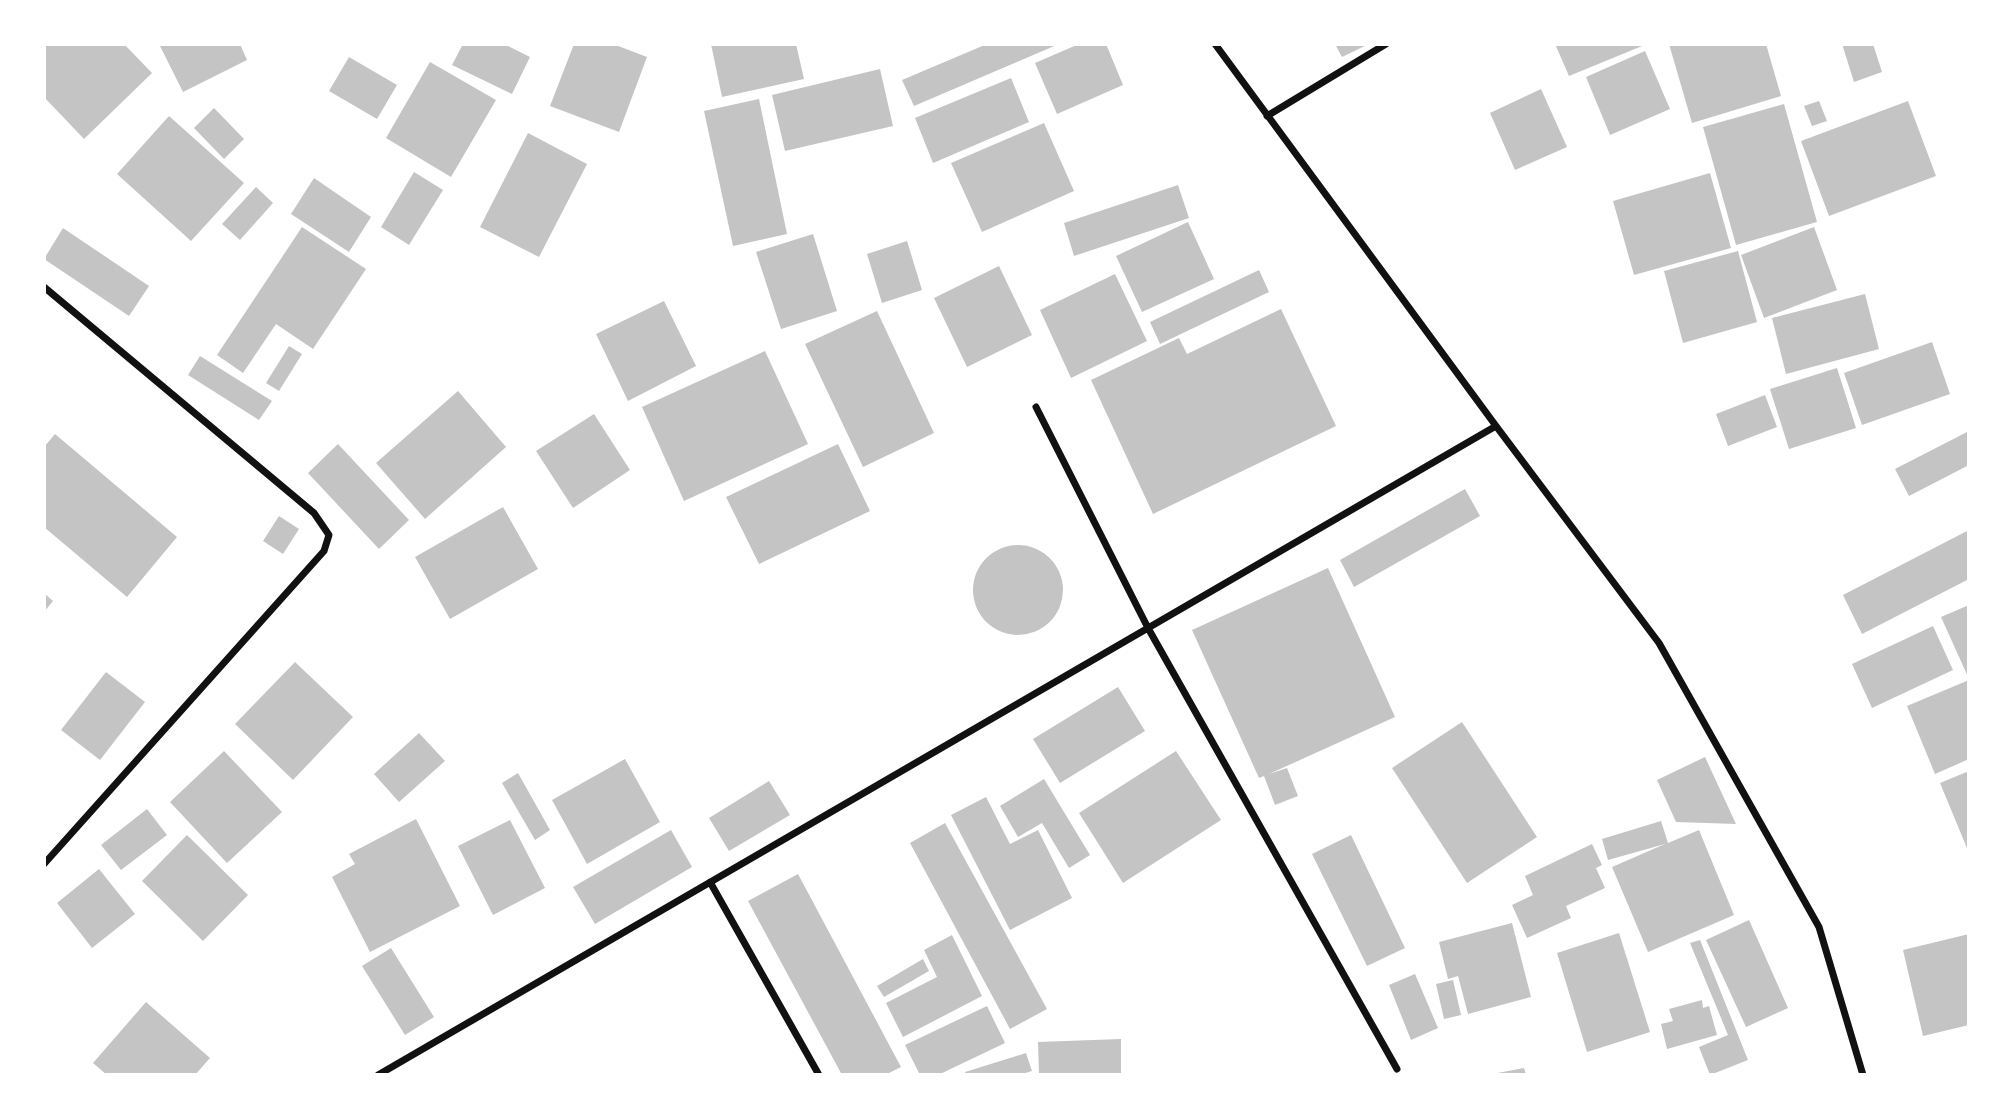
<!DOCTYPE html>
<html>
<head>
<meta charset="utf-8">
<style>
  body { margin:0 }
  #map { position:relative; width:2013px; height:1119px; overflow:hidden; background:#fff; font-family:Raleway,sans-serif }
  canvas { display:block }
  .frame { position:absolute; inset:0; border:46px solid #fff; pointer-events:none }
</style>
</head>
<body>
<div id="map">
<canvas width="2013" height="1119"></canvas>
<div class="frame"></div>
</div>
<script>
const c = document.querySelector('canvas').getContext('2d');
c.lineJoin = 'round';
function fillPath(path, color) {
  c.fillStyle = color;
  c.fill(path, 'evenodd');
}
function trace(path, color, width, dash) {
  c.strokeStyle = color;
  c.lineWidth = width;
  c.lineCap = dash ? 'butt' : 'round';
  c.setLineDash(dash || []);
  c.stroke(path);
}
const building = new Path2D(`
  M44,44H124L152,73L84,139L44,97Z
  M159,44H240L247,60L183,92Z
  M463,44H504L530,57L512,94L452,65Z
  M574,44H613L647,57L619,132L550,106Z
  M711,44H796L804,79L722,97Z
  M987,44H1059L914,106L902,80Z
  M1079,44H1106L1123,85L1057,114L1035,63Z
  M1335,44H1369L1342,57Z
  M1555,44H1647L1569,76Z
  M1669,44H1766L1781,96L1692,123Z
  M1842,44H1873L1882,72L1854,82Z
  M1645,51L1670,109L1610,135L1586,77Z
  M349,57L397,85L377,119L329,91Z
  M430,62L496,100L451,177L386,138Z
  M880,69L893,126L785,151L772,95Z
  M1011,78L1029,122L933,163L915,118Z
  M1541,89L1567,147L1515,170L1490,113Z
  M759,99L787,234L733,246L704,111Z
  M1819,101L1827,121L1812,126L1804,106Z
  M1908,101L1936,176L1829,216L1801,141Z
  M1784,104L1817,222L1736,245L1703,127Z
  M214,108L244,139L224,159L194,128Z
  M169,116L244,183L191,241L117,174Z
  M1044,123L1074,191L982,232L951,163Z
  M528,133L587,164L539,257L480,227Z
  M414,172L443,190L409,245L381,227Z
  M1710,173L1731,248L1634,275L1613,201Z
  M314,178L371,217L349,252L291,214Z
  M1178,185L1189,218L1074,256L1064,223Z
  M256,187L273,203L240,240L222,224Z
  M1188,222L1214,279L1142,312L1116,256Z
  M302,227L366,269L313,349L276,324L243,373L217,355Z
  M1814,227L1837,290L1764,318L1741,255Z
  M63,228L149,286L129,316L44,259Z
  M813,234L837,311L781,329L756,252Z
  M907,241L922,290L882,303L867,254Z
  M1738,251L1757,322L1683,343L1664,271Z
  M999,266L1032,335L967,367L934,298Z
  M1259,270L1269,292L1160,344L1150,322Z
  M1115,274L1147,341L1071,378L1040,310Z
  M1865,294L1879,349L1786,374L1772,318Z
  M664,301L696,366L628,401L596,334Z
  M1281,309L1336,426L1153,514L1091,380L1179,338L1187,354Z
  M877,311L934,433L863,467L805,344Z
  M1932,342L1950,394L1862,425L1844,373Z
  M289,346L302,354L279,391L266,383Z
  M765,351L808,444L684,501L642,407Z
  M200,356L272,401L259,420L188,375Z
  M1837,368L1856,428L1789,449L1770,389Z
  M458,391L506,447L425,519L376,463Z
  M1765,395L1777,427L1728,446L1716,414Z
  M594,414L630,470L573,508L536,451Z
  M1969,431V465L1909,496L1895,469Z
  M55,434L177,537L127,597L44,527V447Z
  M338,444L409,520L379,549L308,473Z
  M838,444L870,511L759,564L726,497Z
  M1465,489L1480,516L1354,587L1340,560Z
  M503,507L538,569L450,619L415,557Z
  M279,516L299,529L283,554L263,541Z
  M1969,530V579L1862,634L1843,595Z
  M973 590a45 45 0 1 1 90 0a45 45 0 1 1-90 0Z
  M1328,568L1395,717L1269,774L1287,768L1298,796L1275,805L1264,776L1259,778L1192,630Z
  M44,593L53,601L44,612Z
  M1969,605V679L1941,617Z
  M1933,626L1953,670L1872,708L1852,664Z
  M295,662L353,717L293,780L235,724Z
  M106,672L145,702L100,760L61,730Z
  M1969,680V759L1935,774L1907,706Z
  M1118,687L1145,731L1060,783L1033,739Z
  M1462,722L1537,837L1467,883L1392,768Z
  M419,733L445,761L399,802L374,774Z
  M224,751L282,812L227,863L170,802Z
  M1176,751L1221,820L1123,883L1079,813Z
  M1705,757L1736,824L1676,822L1657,780Z
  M625,759L660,822L587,864L552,800Z
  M1969,771V853L1940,783Z
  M518,773L550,830L535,840L502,783Z
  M1044,779L1090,855L1069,868L1042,823L1018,837L1000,806Z
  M769,781L790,815L729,851L709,818Z
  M986,797L1010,844L1038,830L1072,898L1010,930L951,815Z
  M147,809L167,835L121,870L101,845Z
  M416,819L460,906L370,952L332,877L355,864L349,854Z
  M510,820L545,888L493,915L458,846Z
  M1661,821L1668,843L1699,830L1734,915L1648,952L1612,867L1665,844L1608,860L1602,839Z
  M945,823L1047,1009L1010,1029L910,843Z
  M671,830L692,867L595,924L573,887Z
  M187,835L248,895L203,941L142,881Z
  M1351,835L1405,948L1367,966L1312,854Z
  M1592,844L1602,865L1596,868L1605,888L1566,906L1571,918L1527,938L1512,905L1533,895L1525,876Z
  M99,869L135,914L92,948L57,903Z
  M798,874L901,1067L885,1075H842L748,901Z
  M1749,920L1788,1008L1746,1027L1706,940Z
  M1512,923L1531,997L1468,1014L1458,976L1448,979L1439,942Z
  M1619,933L1650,1032L1587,1052L1557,953Z
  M1969,934V1025L1923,1036L1903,950Z
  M952,935L982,996L903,1037L886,1003L937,977L924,950Z
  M1700,940L1748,1060L1710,1075L1699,1047L1728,1035L1690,943Z
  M391,948L434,1017L405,1035L362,966Z
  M923,959L929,971L884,997L877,986Z
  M1415,974L1438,1028L1411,1040L1389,985Z
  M1453,980L1461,1015L1444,1019L1436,984Z
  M1702,1000L1703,1008L1709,1006L1717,1035L1667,1049L1661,1024L1673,1021L1669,1009Z
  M146,1002L210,1058L195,1075H107L93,1063Z
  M987,1006L1005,1043L938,1075H920L905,1045Z
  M1121,1039V1074L1039,1075L1038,1042Z
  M1026,1053L1032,1071L1019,1075H966L965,1072Z
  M1524,1068L1526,1075H1492V1074Z`);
const minor = new Path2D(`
  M1215,44L1496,426L1659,643L1819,927L1863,1075
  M1267,116L1386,44
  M44,287L314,513L329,535L324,551L44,864
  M1036,407L1148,628L1397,1069
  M710,882L819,1075
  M378,1075L1496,426`);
fillPath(building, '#c4c4c4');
trace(minor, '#111', 7);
</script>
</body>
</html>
